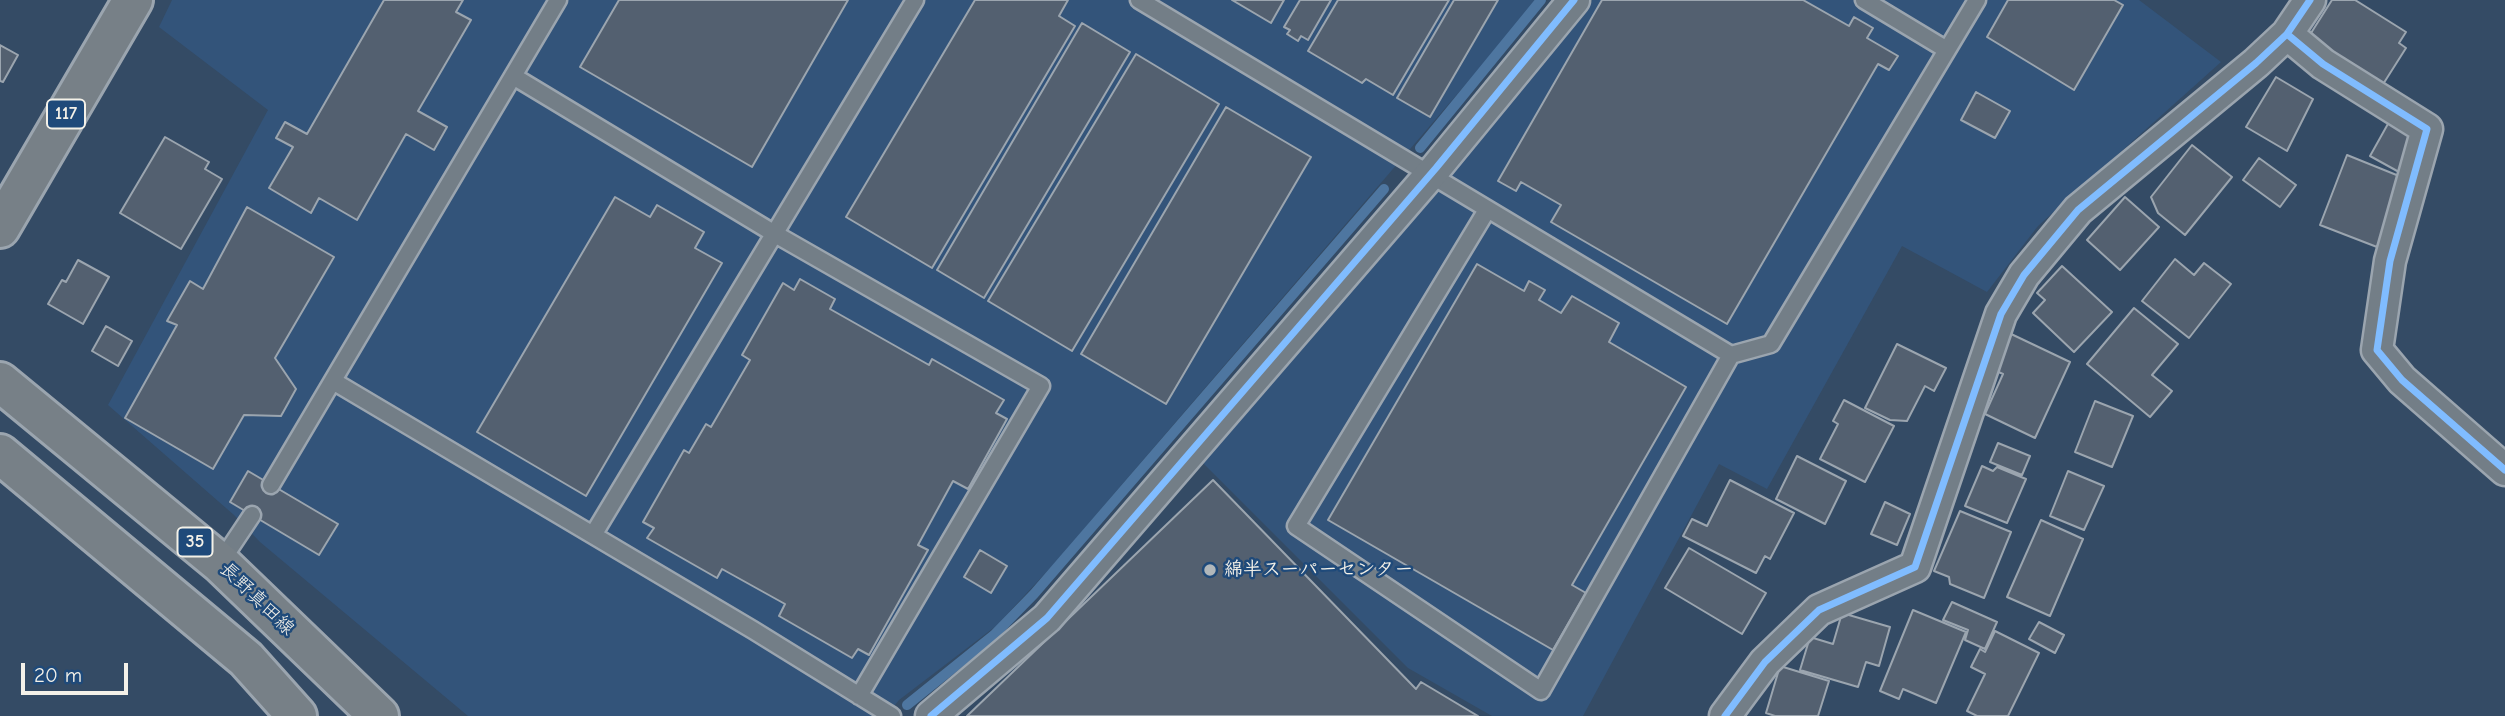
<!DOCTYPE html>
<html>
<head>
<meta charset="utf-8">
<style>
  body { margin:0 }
  #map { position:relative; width:2505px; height:716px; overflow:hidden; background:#344b65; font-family:"Comic Neue",sans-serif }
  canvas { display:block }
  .scale { position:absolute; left:21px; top:663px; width:107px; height:32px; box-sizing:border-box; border:4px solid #f4f1e8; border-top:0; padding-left:9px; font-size:21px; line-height:24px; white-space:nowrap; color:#f4f1e8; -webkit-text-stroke:5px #1f4a7a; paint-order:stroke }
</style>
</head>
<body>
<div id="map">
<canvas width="2505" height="716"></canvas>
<div class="scale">20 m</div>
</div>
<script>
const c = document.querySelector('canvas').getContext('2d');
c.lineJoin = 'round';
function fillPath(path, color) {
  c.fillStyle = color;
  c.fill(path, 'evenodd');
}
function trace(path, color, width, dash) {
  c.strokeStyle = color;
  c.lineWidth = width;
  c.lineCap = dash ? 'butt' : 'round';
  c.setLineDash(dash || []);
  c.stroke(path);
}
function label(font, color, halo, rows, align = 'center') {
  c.font = font + ' "Comic Neue","Klee One",sans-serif';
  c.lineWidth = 5;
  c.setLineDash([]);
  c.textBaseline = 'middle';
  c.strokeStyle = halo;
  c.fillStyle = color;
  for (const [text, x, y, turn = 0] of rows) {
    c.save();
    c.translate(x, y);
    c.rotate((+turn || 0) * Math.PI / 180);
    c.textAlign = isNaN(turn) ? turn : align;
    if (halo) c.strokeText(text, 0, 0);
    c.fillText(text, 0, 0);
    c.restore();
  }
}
const built = new Path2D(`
  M172,0H1538L1052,566L996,626L899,700L886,716H468L260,542L234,515L108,405L268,110L159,27Z
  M1592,0H2139L2221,62L2038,226L1987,292L1902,246L1767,489L1719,464L1583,716H1492L1408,668L1199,459L1421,206L1589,9Z`);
const stream = new Path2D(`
  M1420,148L1541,0
  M907,705L994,635L1034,594L1384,189`);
const building = new Path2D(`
  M384,0H463L456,12L471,20L418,111L447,127L434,150L406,134L357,220L319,198L311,213L269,188L293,147L276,138L285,122L307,134Z
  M619,0H848L752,167L580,67Z
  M975,0H1068L1059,16L1075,26L932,268L846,217Z
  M1232,0H1284L1271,23Z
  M1300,0H1331L1308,40L1301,36L1298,41L1287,34L1290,30L1284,27Z
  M1338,0H1449L1393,95L1366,79L1362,83L1308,51Z
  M1454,0H1498L1430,117L1397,98Z
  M1602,0H1803L1849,26L1854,17L1873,28L1867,38L1898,56L1889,70L1878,64L1727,324L1551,222L1561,205L1521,182L1516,191L1498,181Z
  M2008,0H2114L2123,5L2074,90L1987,37Z
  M2332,0H2355L2406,32L2399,43L2406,48L2380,89L2321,52L2311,33Z
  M1082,23L1130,52L984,298L937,270Z
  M0,45L18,55L3,82L0,81Z
  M1136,54L1219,104L1072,351L988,301Z
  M2276,77L2313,99L2287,151L2246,127Z
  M1976,92L2010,111L1995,138L1961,120Z
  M1226,107L1311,157L1166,404L1081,354Z
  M2389,122L2418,137L2399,172L2370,156Z
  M165,137L209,162L205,169L222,179L181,249L120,213Z
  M2192,145L2232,177L2185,235L2158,213L2151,197Z
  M2347,155L2404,178L2377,247L2320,225Z
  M2259,158L2296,185L2280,207L2243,180Z
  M615,197L650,217L657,205L704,232L695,248L722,263L586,496L477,432Z
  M2125,197L2159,227L2120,270L2087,240Z
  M247,207L334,257L275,358L296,389L281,416L244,415L213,469L125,418L177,325L167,321L190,281L203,289Z
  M2175,259L2194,275L2204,263L2231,284L2189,338L2142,301Z
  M78,260L109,277L83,324L48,304L62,280L66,282Z
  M1477,264L1524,291L1529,281L1545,290L1539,300L1561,313L1572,296L1619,323L1609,342L1686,387L1572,585L1586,593L1553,650L1328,520Z
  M2062,266L2112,312L2074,352L2033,313L2045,300L2037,293Z
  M800,279L835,299L830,309L929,365L932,359L1004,400L996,413L1007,419L968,489L953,481L918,545L928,550L869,655L858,649L852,658L779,616L785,604L722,569L717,578L647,538L654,528L643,522L684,450L689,453L706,424L711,427L750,360L742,355L783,283L794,290Z
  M2134,308L2178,344L2152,375L2172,391L2150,417L2087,364Z
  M106,326L132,341L118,366L92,351Z
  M2009,333L2070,362L2035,438L1985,414L2003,374L1992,369Z
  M1897,344L1946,368L1934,391L1925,386L1907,421L1890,420L1865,408Z
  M1844,400L1894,426L1865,482L1820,459L1838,424L1833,421Z
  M2095,401L2133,416L2112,467L2075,452Z
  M1998,443L2030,456L2022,475L1990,462Z
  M1797,456L1846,481L1825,524L1776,499Z
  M1982,466L1993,471L1997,467L2026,479L2007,523L1965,506Z
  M248,471L338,524L319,555L230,502Z
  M2068,471L2104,486L2084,530L2050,516Z
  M1213,480L1416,689L1421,682L1478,716H967Z
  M1730,480L1794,513L1770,559L1765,556L1756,573L1683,536L1692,519L1707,526Z
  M1885,502L1910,514L1897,545L1871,534Z
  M1960,511L2011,532L1984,598L1950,584L1949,577L1934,571Z
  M2041,520L2083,539L2050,616L2007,597Z
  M1689,548L1766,593L1742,634L1665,588Z
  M980,550L1007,566L991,593L964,577Z
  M1952,602L1997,622L1985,649L1965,640L1968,630L1943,620Z
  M1913,610L1966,632L1936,703L1903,689L1899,699L1880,691Z
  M1842,613L1890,627L1879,666L1866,662L1858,687L1800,670L1810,637L1833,644Z
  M2039,622L2064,635L2055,653L2029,639Z
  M1995,631L2039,653L2008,716H1977L1967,711L1985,674L1971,667L1980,649L1985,652Z
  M1780,666L1829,681L1818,716H1775L1766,713Z`);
const lane = new Path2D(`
  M1139,0L1731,355
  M1864,0L1947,50
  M513,76L775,234L1041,386L859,696
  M1487,210L1296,526L1541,691L1731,355L1771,344L1977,0
  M333,381L753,630L892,716
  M271,485L558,0
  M593,535L915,0
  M220,563L252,515`);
const street = new Path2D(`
  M2287,34L2323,64L2427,129L2390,261L2377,350L2402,380L2505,470
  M931,716L1047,618L1436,168L1574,0
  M1725,716L1765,662L1819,610L1915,567L2001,314L2024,275L2078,210L2256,63L2287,34L2310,0`);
const primary = new Path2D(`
  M0,382L220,563L379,716
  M0,454L246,659L297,716`);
const highway = new Path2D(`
  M0,228L133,0`);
const cycleway = new Path2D(`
  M2287,34L2323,64L2427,129L2390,261L2377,350L2402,380L2505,470
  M931,716L1047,618L1436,168L1574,0
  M1725,716L1765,662L1819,610L1915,567L2001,314L2024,275L2078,210L2256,63L2287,34L2310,0`);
const markers = [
  [1210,570,7,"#b1b7ba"]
];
const shields = [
  [66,114,38],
  [195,542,35]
];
const shieldNames = [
  ["117",66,114],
  ["35",195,542]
];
const poiNames = [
  ["綿半スーパーセンター",1224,570]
];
const streetNames = [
  ["長野真田線",257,599,44]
];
fillPath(built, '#33547a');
trace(stream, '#4e76a0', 10);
fillPath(building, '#536070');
trace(building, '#9ba5af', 2);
trace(lane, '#9ba5af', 21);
trace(street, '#9ba5af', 35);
trace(primary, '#9ba5af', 44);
trace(highway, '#9ba5af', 44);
trace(lane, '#737e87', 16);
trace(street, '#737e87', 30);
trace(primary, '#778087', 38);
trace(highway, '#778087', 38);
trace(cycleway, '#80bcff', 7);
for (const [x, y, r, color] of markers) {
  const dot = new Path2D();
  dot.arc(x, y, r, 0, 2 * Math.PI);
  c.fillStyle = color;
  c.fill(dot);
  trace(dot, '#1f4a7a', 2.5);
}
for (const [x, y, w] of shields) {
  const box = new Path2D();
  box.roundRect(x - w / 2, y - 14.5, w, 29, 5);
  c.fillStyle = '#1f4a7a';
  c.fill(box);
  trace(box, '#f4f1e8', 2);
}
label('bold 18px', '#f4f1e8', null, shieldNames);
label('bold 19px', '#f4f1e8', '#1f4a7a', poiNames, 'left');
label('19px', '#f4f1e8', '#1f4a7a', streetNames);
</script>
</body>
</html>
